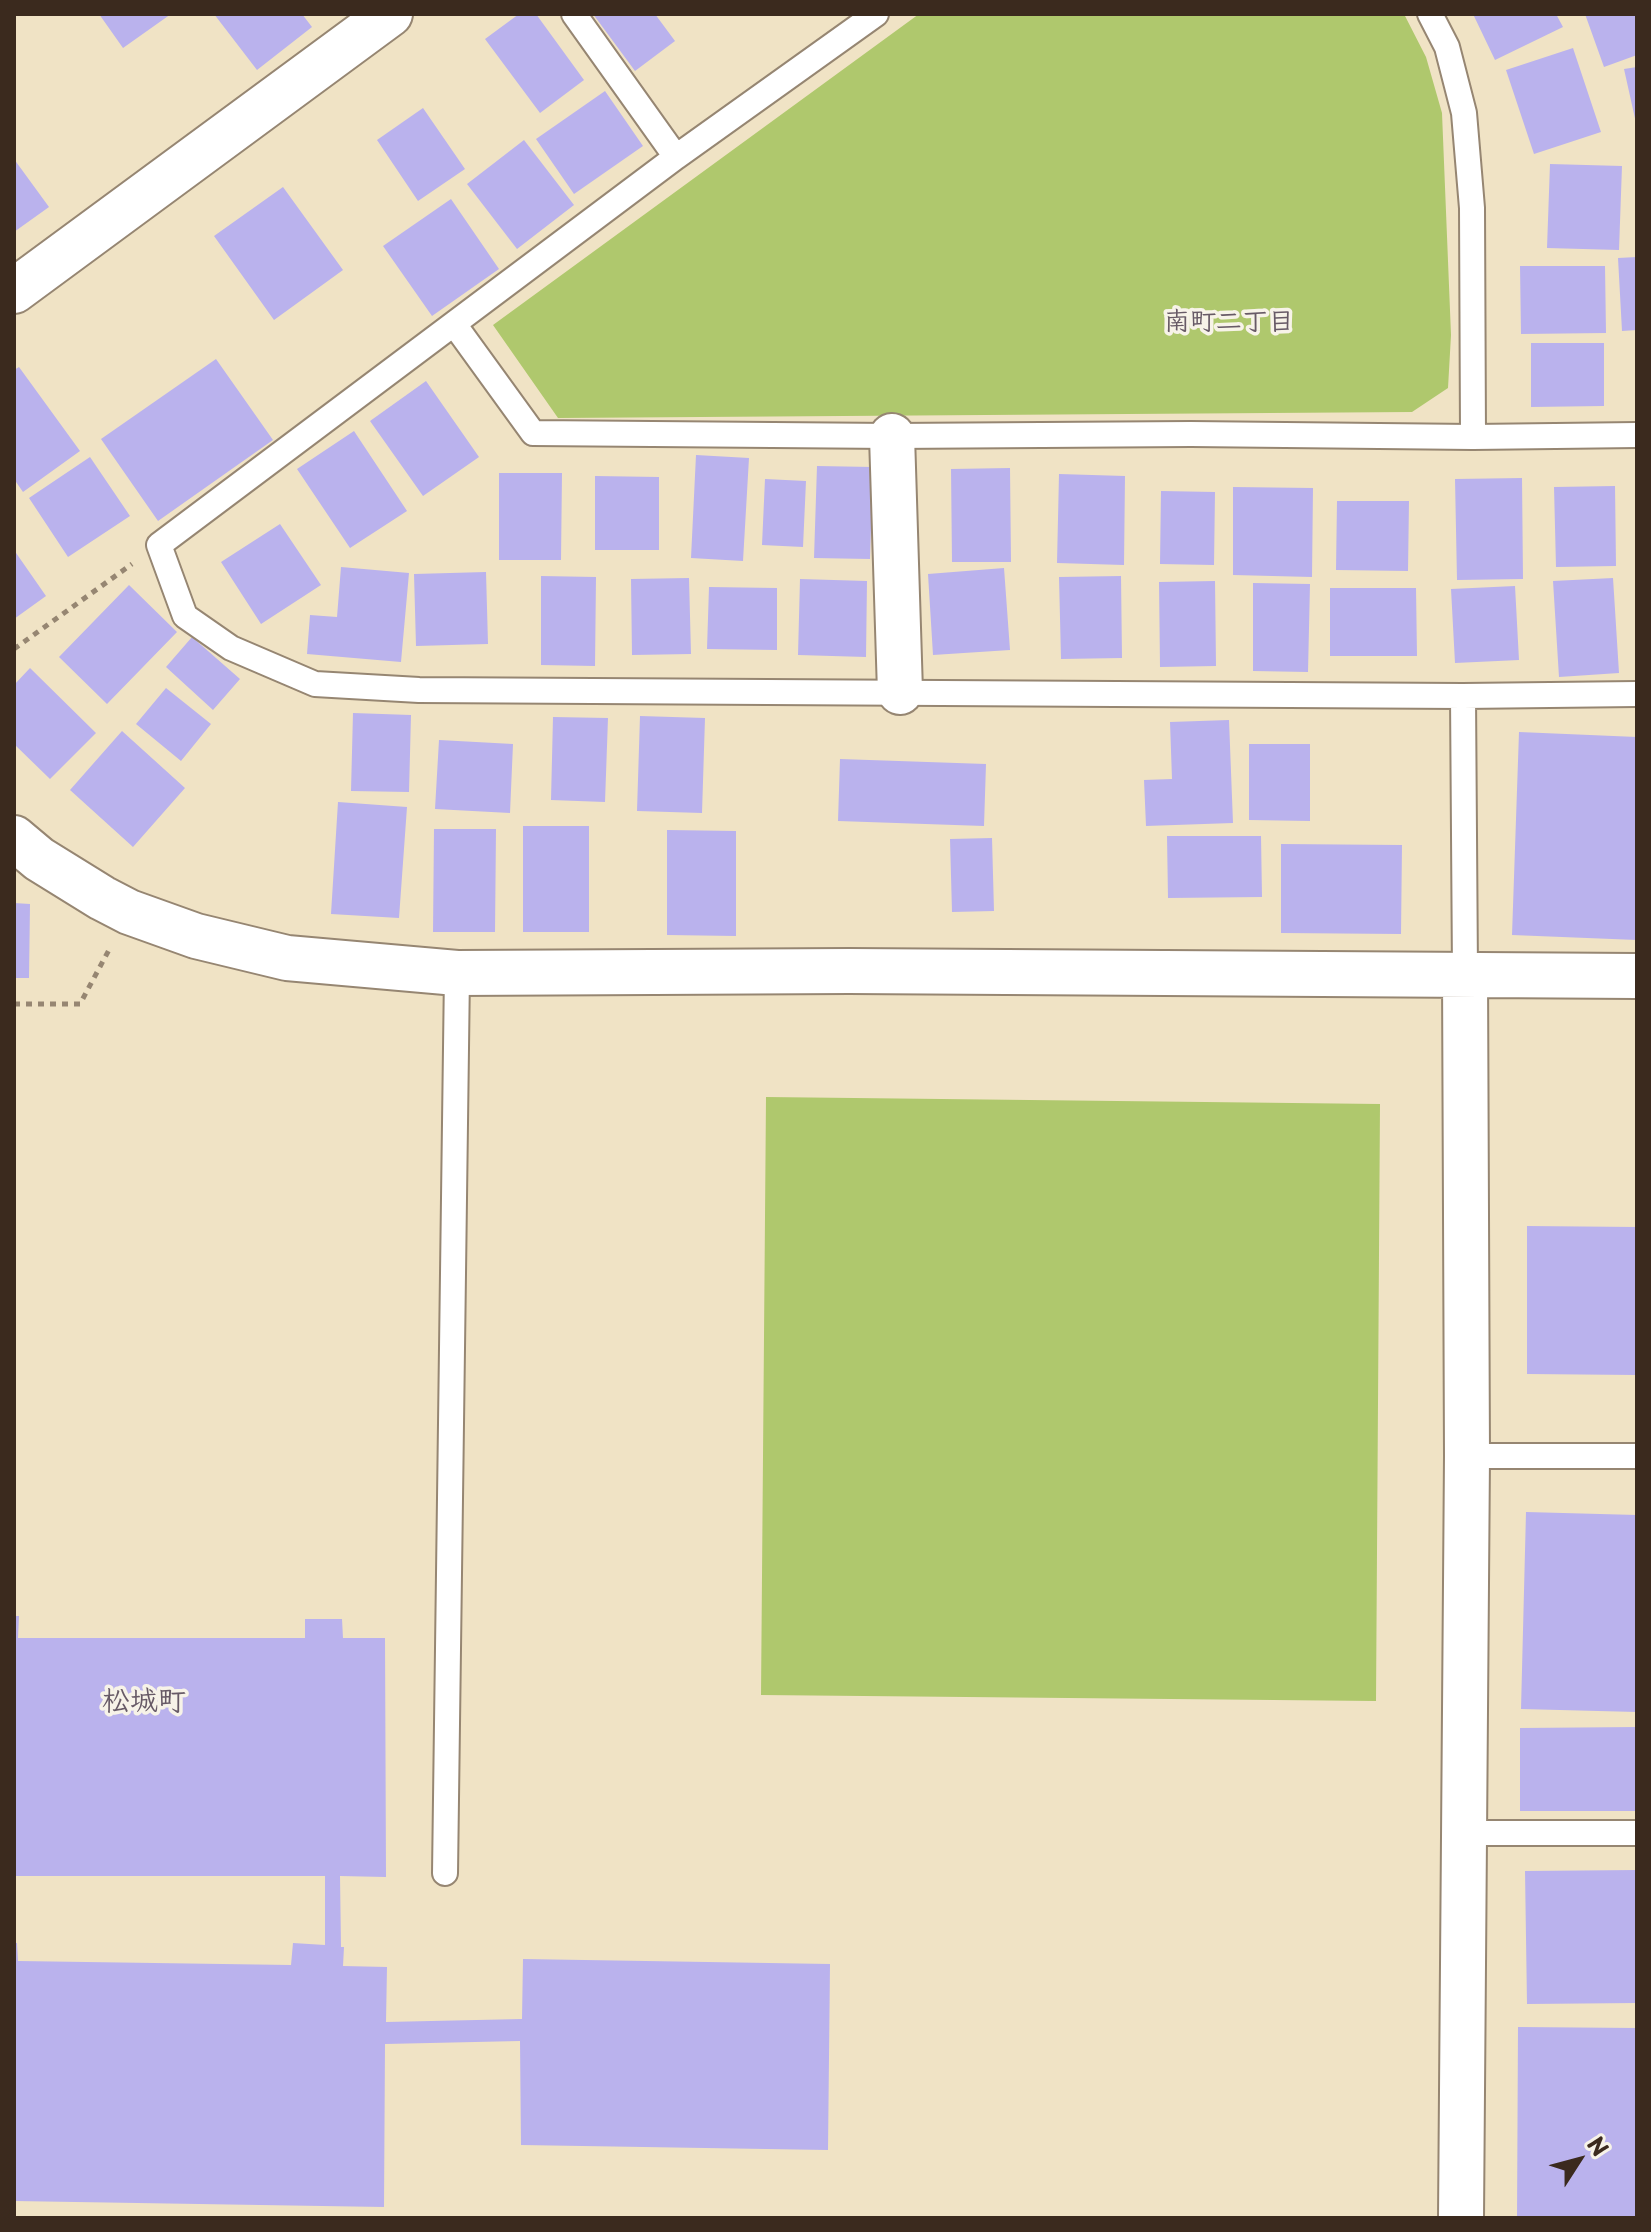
<!DOCTYPE html>
<html>
<head>
<meta charset="utf-8">
<style>
  body { margin:0 }
  #map { position:relative; width:1651px; height:2232px; overflow:hidden; background:#f0e3c5; font-family:"Playpen Sans",sans-serif }
  canvas { display:block }
  .frame { position:absolute; inset:0; border:16px solid #3b2a1e; pointer-events:none }
  .north { position:absolute; left:1539px; top:2120px; width:80px; height:80px; -webkit-text-stroke:6px #f7f3e8; paint-order:stroke; rotate:54deg; font-size:22px; font-weight:700; line-height:32px; text-align:center; color:#3b2a1e }
  .north::after { content:''; display:block; margin:auto; width:28px; height:36px; background:#3b2a1e; clip-path:polygon(50% 0,100% 100%,50% 72%,0 100%) }
</style>
</head>
<body>
<div id="map">
<canvas width="1651" height="2232"></canvas>
<div class="frame"></div>
<div class="north">N</div>
</div>
<script>
const c = document.querySelector('canvas').getContext('2d');
c.lineJoin = 'round';
function fillPath(path, color) {
  c.fillStyle = color;
  c.fill(path, 'evenodd');
}
function trace(path, color, width, dash) {
  c.strokeStyle = color;
  c.lineWidth = width;
  c.lineCap = dash ? 'butt' : 'round';
  c.setLineDash(dash || []);
  c.stroke(path);
}
function label(font, color, halo, rows, align = 'center') {
  c.font = font + ' "Playpen Sans","Klee One",sans-serif';
  c.lineWidth = 7;
  c.setLineDash([]);
  c.textBaseline = 'middle';
  c.strokeStyle = halo;
  c.fillStyle = color;
  for (const [text, x, y, turn = 0] of rows) {
    c.save();
    c.translate(x, y);
    c.rotate((+turn || 0) * Math.PI / 180);
    c.textAlign = isNaN(turn) ? turn : align;
    if (halo) c.strokeText(text, 0, 0);
    c.fillText(text, 0, 0);
    c.restore();
  }
}
const green = new Path2D(`
  M919,14H1404L1426,57L1442,113L1451,335L1448,388L1412,412L558,418L493,325Z
  M766,1097L1380,1104L1376,1701L761,1695Z`);
const building = new Path2D(`
  M99,14H171L123,48Z
  M214,14H302L312,27L257,70Z
  M519,14H536L584,80L540,113L485,39Z
  M593,14H655L675,41L635,71Z
  M1473,14H1556L1563,27L1495,60Z
  M1585,14H1637V55L1604,67Z
  M1573,48L1601,132L1534,154L1506,70Z
  M1637,67V123H1636L1624,69Z
  M605,91L643,146L574,194L536,139Z
  M423,108L465,169L418,201L377,140Z
  M524,140L574,205L517,249L467,184Z
  M14,159L49,207L14,232Z
  M1550,164L1622,166L1619,250L1547,248Z
  M283,187L343,270L274,320L214,236Z
  M451,199L499,269L432,316L383,246Z
  M1637,257V330L1622,331L1618,258Z
  M1520,266H1605L1606,333L1521,334Z
  M1531,343H1604V406L1531,407Z
  M216,359L273,440L158,521L101,439Z
  M19,367L80,451L23,492L14,479V370Z
  M426,381L479,457L423,496L370,421Z
  M354,431L407,511L350,548L297,469Z
  M696,455L749,458L743,561L691,558Z
  M90,457L130,516L68,557L29,498Z
  M817,466L873,467L870,559L814,558Z
  M1010,468L1011,562H952L951,469Z
  M499,473H562L561,560H499Z
  M1059,474L1125,476L1124,565L1057,563Z
  M595,476L659,477V550H595Z
  M1522,478L1523,579L1457,580L1455,479Z
  M765,479L806,481L803,547L762,545Z
  M1615,486L1616,566L1556,567L1554,487Z
  M1233,487L1313,488L1312,577L1233,575Z
  M1161,491L1215,492L1214,565L1160,564Z
  M1337,501H1409L1408,571L1336,570Z
  M280,524L321,585L261,624L221,562Z
  M14,550L46,596L14,619Z
  M341,567L409,573L401,662L307,654L310,615L337,617Z
  M1004,568L1010,650L933,655L928,574Z
  M486,572L488,644L416,646L414,574Z
  M541,576L596,577L595,666L541,665Z
  M1121,576L1122,658L1061,659L1059,577Z
  M689,578L691,654L632,655L631,579Z
  M1613,578L1619,673L1559,677L1553,581Z
  M800,579L867,581L866,657L798,655Z
  M1215,581L1216,666L1160,667L1159,582Z
  M1253,583L1310,584L1308,672L1253,671Z
  M129,585L177,632L107,704L59,657Z
  M1515,586L1519,660L1455,663L1451,589Z
  M709,587L777,588V650L707,649Z
  M1330,588H1416L1417,656H1330Z
  M192,637L240,679L213,710L166,667Z
  M30,668L96,733L50,779L14,744V685Z
  M166,688L211,724L181,761L136,724Z
  M353,713L411,715L409,792L351,791Z
  M640,716L705,718L702,813L637,811Z
  M553,717L608,718L605,802L551,800Z
  M1229,720L1233,823L1146,826L1144,780L1172,779L1170,722Z
  M122,731L185,788L133,847L70,790Z
  M1519,732L1637,737V940L1512,935Z
  M439,740L513,744L510,813L435,809Z
  M1249,744H1310V821L1249,820Z
  M840,759L986,764L984,826L838,821Z
  M338,802L407,807L399,918L331,914Z
  M523,826H589V932H523Z
  M434,829H496L495,932H433Z
  M667,830L736,831V936L667,935Z
  M1167,836H1261L1262,897L1168,898Z
  M992,838L994,911L952,912L950,839Z
  M1281,844L1402,845L1401,934L1281,933Z
  M14,903L30,904L29,978H14Z
  M1527,1226L1637,1227V1375L1527,1374Z
  M1526,1512L1637,1515V1712L1521,1709Z
  M14,1616H19L18,1638H305V1619H342L343,1638H385L386,1877L340,1876L341,1947H344L343,1966L387,1967L386,2022L522,2019L523,1959L830,1964L828,2150L521,2145L520,2041L385,2044L384,2207L14,2201V1943H17L18,1961L291,1965L293,1943L325,1945V1876H14Z
  M1637,1727V1811H1520V1728Z
  M1637,1870V2003L1527,2004L1525,1871Z
  M1518,2027L1637,2028V2218H1517Z`);
const path = new Path2D(`
  M14,649L132,564
  M14,1004H80L110,948`);
const service = new Path2D(`
  M574,14L676,157
  M876,14L676,157L159,545L185,616L231,648L315,684L419,690L1463,696L1637,694
  M1430,14L1447,47L1464,113L1472,208L1473,437
  M454,324L533,433L892,436L1191,434L1473,437L1637,435
  M1463,696L1465,973
  M1467,1456H1637
  M1463,1833H1637
  M445,1873L457,973`);
const minor = new Path2D(`
  M892,436L900,692`);
const tertiary = new Path2D(`
  M14,291L390,14
  M14,838L39,859L102,898L129,912L196,936L287,958L457,973L849,971L1637,976
  M1461,2218L1467,1456L1465,973`);
const neighbourhoodNames = [
  ["南町二丁目",1229,323]
];
const quarterNames = [
  ["松城町",144,1702]
];
fillPath(green, '#afc86d');
fillPath(building, '#bab2ed');
trace(service, '#968672', 28);
trace(minor, '#968672', 48);
trace(tertiary, '#968672', 48);
trace(path, '#968672', 5, [6, 6]);
trace(service, '#fff', 24);
trace(minor, '#fff', 44);
trace(tertiary, '#fff', 44);
label('bold 26px', '#675a66', '#f7f3e8', neighbourhoodNames);
label('bold 28px', '#675a66', '#f7f3e8', quarterNames);
</script>
</body>
</html>
